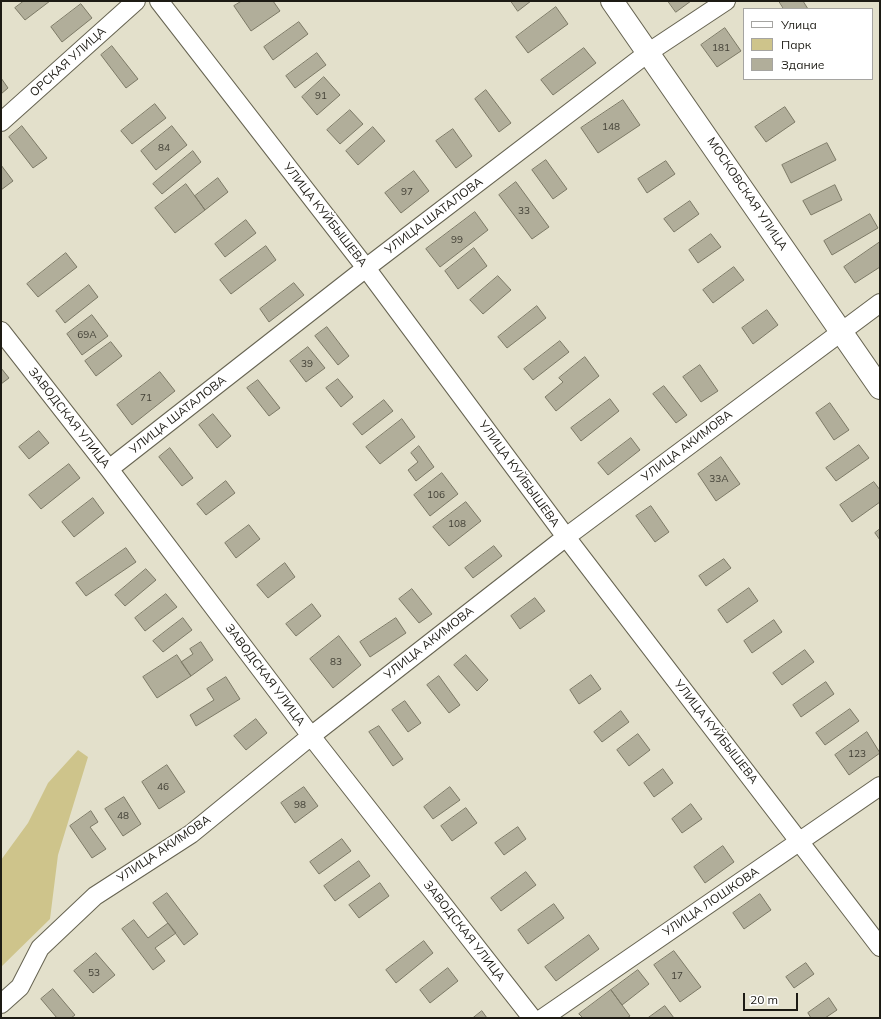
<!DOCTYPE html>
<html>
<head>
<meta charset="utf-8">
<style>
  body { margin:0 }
  #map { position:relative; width:881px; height:1019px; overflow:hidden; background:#e3e0cb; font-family:Mulish,sans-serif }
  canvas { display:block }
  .frame { position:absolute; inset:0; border:2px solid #1d1b14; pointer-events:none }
  .legend { position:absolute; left:743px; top:8px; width:130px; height:72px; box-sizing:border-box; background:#fff; border:1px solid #a5a4a1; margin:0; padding:5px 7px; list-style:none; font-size:12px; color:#1d1b14 }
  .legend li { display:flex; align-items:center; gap:8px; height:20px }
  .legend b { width:20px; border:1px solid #a5a4a1 }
  .scale { position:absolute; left:743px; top:993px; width:55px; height:18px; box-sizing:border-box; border:2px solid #1d1b14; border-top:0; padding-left:5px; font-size:12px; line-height:14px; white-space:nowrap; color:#1d1b14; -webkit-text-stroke:3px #fff; paint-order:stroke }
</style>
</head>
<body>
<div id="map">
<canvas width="881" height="1019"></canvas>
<div class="frame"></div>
<ul class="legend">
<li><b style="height:5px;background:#fff"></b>Улица</li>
<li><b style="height:11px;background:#cec48b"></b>Парк</li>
<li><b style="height:11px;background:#b1ae9a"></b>Здание</li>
</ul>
<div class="scale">20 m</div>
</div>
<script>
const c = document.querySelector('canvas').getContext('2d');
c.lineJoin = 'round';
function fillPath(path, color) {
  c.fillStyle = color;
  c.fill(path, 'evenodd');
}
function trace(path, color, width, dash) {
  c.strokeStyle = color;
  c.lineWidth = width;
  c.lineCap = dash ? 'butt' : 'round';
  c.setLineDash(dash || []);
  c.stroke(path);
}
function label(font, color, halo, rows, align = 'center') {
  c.font = font + ' Mulish,sans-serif';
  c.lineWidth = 4;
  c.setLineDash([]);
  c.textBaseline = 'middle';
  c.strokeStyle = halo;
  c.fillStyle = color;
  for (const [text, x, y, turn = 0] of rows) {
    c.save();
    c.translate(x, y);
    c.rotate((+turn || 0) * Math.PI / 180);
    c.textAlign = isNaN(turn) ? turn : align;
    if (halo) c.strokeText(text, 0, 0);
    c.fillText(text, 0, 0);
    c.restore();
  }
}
const green = new Path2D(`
  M78,750L88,757L58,855L50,919L1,967V860L28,823L48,783Z`);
const building = new Path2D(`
  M24,1H50L25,20L15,8Z
  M242,1H273L280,11L251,31L234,6Z
  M511,1H531L518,11Z
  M668,1H691L676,12Z
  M779,1H803L808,9H784Z
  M81,4L92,18L62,42L51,27Z
  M556,7L568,24L528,53L516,37Z
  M299,22L308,34L273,60L264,47Z
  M725,28L741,51L717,67L701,45Z
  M112,46L138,79L126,88L101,55Z
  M584,48L596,63L553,95L541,80Z
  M317,53L326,65L295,88L286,76Z
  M324,77L340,95L317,115L302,97Z
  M1,78L8,88L1,94Z
  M486,90L511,123L499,132L475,99Z
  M623,100L640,125L598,153L581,128Z
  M155,104L166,118L132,144L121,131Z
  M785,107L795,122L766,142L755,127Z
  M350,110L363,124L340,144L327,130Z
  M22,126L47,158L33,168L9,137Z
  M172,126L187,145L156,170L141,151Z
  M373,127L385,141L358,165L346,151Z
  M453,129L472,156L456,168L436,141Z
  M827,143L836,160L791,183L782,165Z
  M193,151L201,162L162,194L153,184Z
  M546,160L567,189L553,199L532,170Z
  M666,161L675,174L647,193L638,179Z
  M1,165L13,181L1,190Z
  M414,171L429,191L401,213L385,193Z
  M218,178L228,192L205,210L195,196Z
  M516,182L549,227L532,239L499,195Z
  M186,184L205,210L175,233L155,208Z
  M835,185L842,200L811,215L803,201Z
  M690,201L699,214L674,232L664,219Z
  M475,212L488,230L440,267L426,249Z
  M870,214L878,228L832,255L824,241Z
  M246,220L256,233L225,257L215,244Z
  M711,234L721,247L698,263L689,250Z
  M880,242V267L855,283L844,267Z
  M266,246L276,260L231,294L220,280Z
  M474,248L487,266L458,289L445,271Z
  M66,253L77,267L38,297L27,284Z
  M734,267L744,280L713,303L703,290Z
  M498,276L511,290L483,314L470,300Z
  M294,283L304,295L269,322L260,309Z
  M89,285L98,297L65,323L56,311Z
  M537,306L546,318L507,348L498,337Z
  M767,310L778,325L753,344L742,328Z
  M92,315L108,336L82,355L67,334Z
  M327,327L349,356L338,365L315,336Z
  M560,341L569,352L533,380L524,369Z
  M111,342L122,356L96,376L85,361Z
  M308,347L325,368L306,382L290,361Z
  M585,357L599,376L556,411L545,397L563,382L559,378Z
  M700,365L718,391L701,402L683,377Z
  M1,368L9,378L1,384Z
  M160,372L175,391L132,425L117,405Z
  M338,379L353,397L341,407L326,388Z
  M258,380L280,408L269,416L247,388Z
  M664,386L687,415L676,423L653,394Z
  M610,399L619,411L581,441L571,428Z
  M384,400L393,411L362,435L353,424Z
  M830,403L849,430L834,440L816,413Z
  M213,414L231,436L217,448L199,425Z
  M402,419L415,437L380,464L366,447Z
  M39,431L49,443L29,459L19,447Z
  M631,438L640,450L608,475L598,463Z
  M859,445L869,458L836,481L826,468Z
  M419,446L434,467L416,481L408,470L418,462L411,453Z
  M170,448L193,478L182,486L159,457Z
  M721,457L740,484L716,501L698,474Z
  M69,464L80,478L41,509L29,495Z
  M442,473L458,494L430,516L414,495Z
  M226,481L235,493L206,515L197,504Z
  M874,482L880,490V502L852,522L840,505Z
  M93,498L104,513L74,537L62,522Z
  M466,502L481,521L449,546L433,527Z
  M651,506L669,532L655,542L636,516Z
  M249,525L260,539L236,558L225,543Z
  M880,529V540L875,533Z
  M494,546L502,556L473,578L465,568Z
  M126,548L136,562L86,596L76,583Z
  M724,559L731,568L706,586L699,576Z
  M285,563L295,577L268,598L257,585Z
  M146,569L156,580L125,606L115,595Z
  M749,588L758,601L727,623L718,610Z
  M412,589L432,614L419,623L399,599Z
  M166,594L177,607L145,631L135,618Z
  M535,598L545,611L520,629L511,616Z
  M312,604L321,616L296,636L286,624Z
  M183,618L192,630L163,652L153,641Z
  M396,618L406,633L370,657L360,642Z
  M774,620L782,632L752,653L744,641Z
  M339,636L361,665L333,688L310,659Z
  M201,642L213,660L191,676L181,662L193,654L190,649Z
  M805,650L814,662L782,685L773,673Z
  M177,655L191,676L157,698L143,677Z
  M466,655L488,680L477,691L454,665Z
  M591,675L601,689L579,704L570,690Z
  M439,676L460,705L449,713L427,685Z
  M226,677L240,699L196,726L190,715L214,700L207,689Z
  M826,682L834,694L801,717L793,705Z
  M405,701L421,723L408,732L392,710Z
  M850,709L859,721L825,745L816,733Z
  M621,711L629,722L602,742L594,732Z
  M256,719L267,733L246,750L234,736Z
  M379,726L403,759L393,766L369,732Z
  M867,732L880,753L849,775L835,755Z
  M638,734L650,750L629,766L617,750Z
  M167,765L185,792L159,809L142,782Z
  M663,769L673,783L654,797L644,783Z
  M304,787L318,806L295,823L281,803Z
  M450,787L460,800L433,819L424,807Z
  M124,797L141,824L123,836L105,809Z
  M691,804L702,819L682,833L672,819Z
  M466,808L477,823L452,841L441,826Z
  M91,811L98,822L90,827L106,849L92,858L70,826Z
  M518,827L526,839L504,855L495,843Z
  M342,839L351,851L319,874L310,862Z
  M723,846L734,862L705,883L694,867Z
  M359,861L370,876L335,901L324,886Z
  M526,872L536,885L501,911L491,898Z
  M380,883L389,896L359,918L349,905Z
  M167,893L198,934L184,945L153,903Z
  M760,894L771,910L744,929L733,913Z
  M554,904L564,918L528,944L518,930Z
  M134,920L148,938L168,923L176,933L155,948L165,961L153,970L122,929Z
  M589,935L599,949L556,981L545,967Z
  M424,941L433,953L396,983L386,970Z
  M674,951L701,987L680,1002L654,965Z
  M96,953L115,975L93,993L74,971Z
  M806,963L814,974L794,988L786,977Z
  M448,968L458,981L430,1003L420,990Z
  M638,970L649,984L622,1005L611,990Z
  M53,989L75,1015L71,1018H57L41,999Z
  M611,990L630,1016L627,1018H583L579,1014Z
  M829,998L837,1010L825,1018H811L808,1013Z
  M665,1006L674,1018H648Z
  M482,1011L487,1018H473Z`);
const minor = new Path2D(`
  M159,1L366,268L566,537L880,947
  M1,122L136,1
  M1,331L109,469L311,736L532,1018
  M109,469L366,268L649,52L726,1
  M1,1004L20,987L40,948L95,896L191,834L311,736L566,537L880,303
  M543,1018L880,786`);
const tertiary = new Path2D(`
  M612,1L880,388`);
const numberNames = [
  ["181",721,48],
  ["91",321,96],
  ["148",611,127],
  ["84",164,148],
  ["97",407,192],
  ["33",524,211],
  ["99",457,240],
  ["69А",87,335],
  ["39",307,364],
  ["71",146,398],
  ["33А",719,479],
  ["106",436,495],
  ["108",457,524],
  ["83",336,662],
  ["123",857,754],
  ["46",163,787],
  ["98",300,805],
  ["48",123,816],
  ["53",94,973],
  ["17",677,976]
];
const streetNames = [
  ["ОРСКАЯ УЛИЦА",68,62,-42],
  ["МОСКОВСКАЯ УЛИЦА",747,194,56],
  ["УЛИЦА КУЙБЫШЕВА",325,215,52],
  ["УЛИЦА ШАТАЛОВА",434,216,-37],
  ["УЛИЦА ШАТАЛОВА",178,415,-38],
  ["ЗАВОДСКАЯ УЛИЦА",69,418,52],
  ["УЛИЦА АКИМОВА",687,446,-37],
  ["УЛИЦА КУЙБЫШЕВА",519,474,54],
  ["УЛИЦА АКИМОВА",429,643,-38],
  ["ЗАВОДСКАЯ УЛИЦА",265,675,53],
  ["УЛИЦА КУЙБЫШЕВА",716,732,52],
  ["УЛИЦА АКИМОВА",164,849,-34],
  ["УЛИЦА ЛОШКОВА",711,902,-34],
  ["ЗАВОДСКАЯ УЛИЦА",464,931,52]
];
fillPath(green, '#cec48b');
fillPath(building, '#b1ae9a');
trace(building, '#7c7966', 1);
trace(minor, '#666351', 20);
trace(tertiary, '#666351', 24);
trace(minor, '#fff', 18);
trace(tertiary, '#fff', 22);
label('10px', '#424036', null, numberNames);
label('12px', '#1d1b14', '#fff', streetNames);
</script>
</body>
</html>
